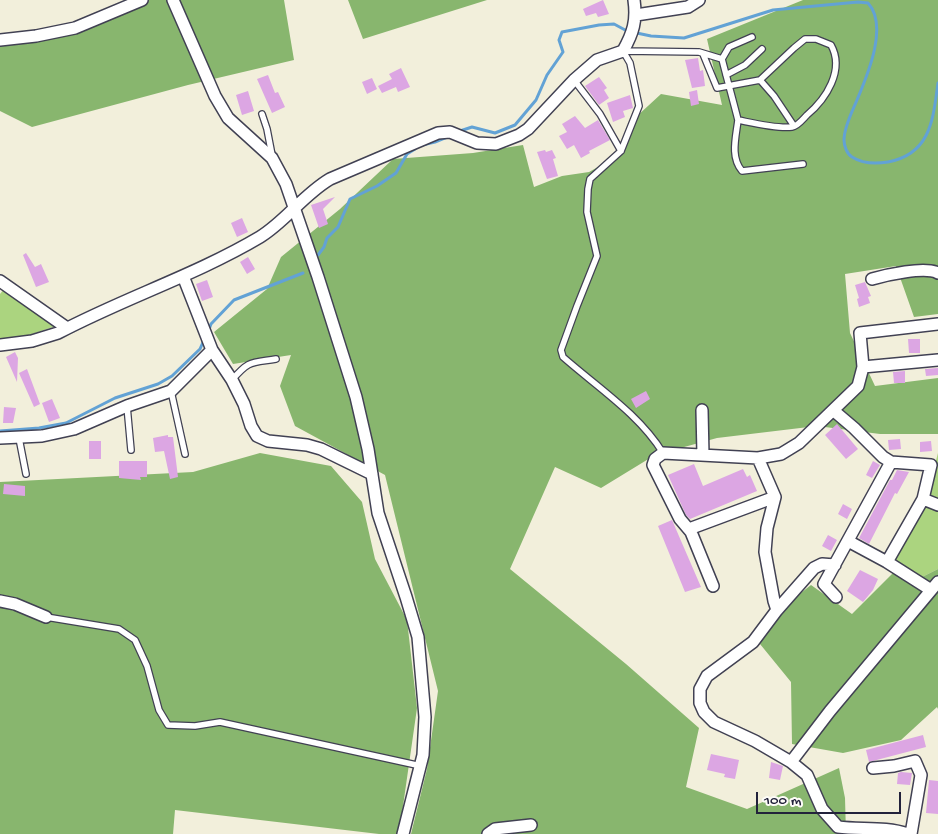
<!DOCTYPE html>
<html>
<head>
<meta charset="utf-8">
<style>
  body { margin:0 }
  #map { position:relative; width:938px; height:834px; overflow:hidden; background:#f2efdb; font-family:"Gochi Hand",sans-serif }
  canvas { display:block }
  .scale { position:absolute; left:756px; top:792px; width:145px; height:22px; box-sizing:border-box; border:2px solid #22223b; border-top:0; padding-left:6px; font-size:15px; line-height:18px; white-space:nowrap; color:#22223b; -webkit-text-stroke:4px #fdfcf7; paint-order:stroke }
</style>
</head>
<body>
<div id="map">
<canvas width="938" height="834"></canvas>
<div class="scale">100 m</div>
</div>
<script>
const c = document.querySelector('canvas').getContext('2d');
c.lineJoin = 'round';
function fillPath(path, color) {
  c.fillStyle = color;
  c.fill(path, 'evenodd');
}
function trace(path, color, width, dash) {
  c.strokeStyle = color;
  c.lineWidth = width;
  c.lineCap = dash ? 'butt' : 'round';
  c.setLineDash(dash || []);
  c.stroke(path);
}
const green = new Path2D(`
  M4,289L56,326L17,339L0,340V294Z
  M938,453V569L920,578L892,562L924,505Z`);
const forest = new Path2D(`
  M139,0H284L294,60L188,85L32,127L0,111V40L80,22Z
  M348,0H487L363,39Z
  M803,0H938V314L914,317L896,266L845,274L850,333L875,386L938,378V434H880L817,426L717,438L655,455L601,488L555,467L510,569L626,664L699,728L686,787L747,809L839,768L845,798L846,834H411L427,769L438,691L385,475L295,426L280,386L291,355L233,364L214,332L267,289L281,257L340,209L393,159L473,153L523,145L534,187L562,176L589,172L623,153L636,117L661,94L722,105L707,39Z
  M260,453L331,466L362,502L375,559L407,620L417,708L399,834H379L175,810L173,834H0V482L193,472Z
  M897,569L920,578L938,569V709L937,707L901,740L843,753L792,744L791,682L760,644L783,607L811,585L852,614Z`);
const stream = new Path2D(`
  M460,131L472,127L495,133L515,125L536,100L547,75L563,52L559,40L562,32L599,25L614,24L627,31L651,36L684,38L773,10L858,2L868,3C889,26 867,76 857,100C852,112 844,127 844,140C844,146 847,154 852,157C863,164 876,164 888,162C931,154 933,119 938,83
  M422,145L435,142L447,137
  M318,255L324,247L327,238L338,227L350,199L377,186L396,173L407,154L415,149
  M208,332L211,324L234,300L303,273
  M0,431L39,428L66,423L115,398L158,384L172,376L200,349L204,340`);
const building = new Path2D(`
  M603,0L609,14L598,17L596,13L586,16L583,9Z
  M698,58L700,71L703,70L705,86L692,88L685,60Z
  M401,68L410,87L398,92L396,87L382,93L378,86L392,79L389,74Z
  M268,75L275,93L278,92L285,107L272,113L257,79Z
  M599,77L607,88L604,90L609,98L599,105L585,86Z
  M372,78L377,89L367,94L362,82Z
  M697,90L699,104L691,106L689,92Z
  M248,91L254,111L242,115L236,95Z
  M630,95L633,108L623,111L625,117L613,122L607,103Z
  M575,116L585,128L598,120L610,140L589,151L590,153L581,158L574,145L567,149L559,136L567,132L562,124Z
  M545,150L546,152L552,150L556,158L553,159L558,176L547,179L537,152Z
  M335,197L323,209L328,224L319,228L311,205Z
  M242,218L248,232L237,237L231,223Z
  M26,253L35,267L41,264L49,282L36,287L23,255Z
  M248,257L255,269L247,274L240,262Z
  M207,280L213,297L202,301L196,284Z
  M865,282L871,296L868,297L870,303L859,307L857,299L859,298L855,285Z
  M908,339H920V353H909Z
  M15,352L18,358L17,382L6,357Z
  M938,368V375L926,376L925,369Z
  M27,369L40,404L34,407L19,373Z
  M905,371V383H894L893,372Z
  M646,391L650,399L636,408L631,399Z
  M52,399L60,418L49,422L42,403Z
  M4,407L16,408L13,423H3Z
  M837,424L858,449L846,459L825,435Z
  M168,435V437H173L178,477L170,479L164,451L155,452L153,438Z
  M900,439L901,449L889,450L888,440Z
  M89,441H101V459H89Z
  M931,441L932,451L920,452V442Z
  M119,461H147V477H140L141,480L119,478Z
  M873,461L880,465L872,478L866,475Z
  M694,464L703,486L743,469L747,477L750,475L757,491L690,519L686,515L668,475Z
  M897,470L909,472L897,494L895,493L869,544L859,538L890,480H892Z
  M4,484L25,486V496L3,494Z
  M843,504L852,509L847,519L838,514Z
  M672,520L701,587L685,592L658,526Z
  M828,535L837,540L831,551L822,546Z
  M860,570L878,579L873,590L863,602L847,591Z
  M923,735L926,747L869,762L866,750Z
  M711,754L739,760L735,779L724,777L725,774L707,770Z
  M771,762L783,766L780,780L769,778Z
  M901,772L912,773L910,785L897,784L898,773Z
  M929,780L938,781V814L926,813Z`);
const service = new Path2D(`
  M623,51L699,52L722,59C727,79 733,100 738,120C753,123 777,129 792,127C798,126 803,119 807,115C826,99 845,70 831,45L816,39H805L794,48L760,80L717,88L703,54
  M623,51L630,63L639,106L621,151L590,179L588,189L587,212L597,256L577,306L561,350L563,357C597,387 639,414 663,453
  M722,59L729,47L752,37
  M726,75L745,65L762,49
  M574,80L600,114L621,151
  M760,80L774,96L794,126
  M262,114L267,129L272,155
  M738,120C736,137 730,157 742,171L803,164
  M232,380C249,360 251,363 276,359
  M171,391L185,454
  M127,406L131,450
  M19,438L26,474
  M46,617L119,629L135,640L147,666L159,710L168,725L195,726L220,722L421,766`);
const minor = new Path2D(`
  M173,0L215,96L228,118L272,158L286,184L318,277L356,397L368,449L378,513L406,597L418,637L425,717L423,755L403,834
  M636,15L688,7L699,0
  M0,40L36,36L75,28L142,0
  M183,276L212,350L232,380L244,404L251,426L257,436L268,441L307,445L321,449L372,474
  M872,279C886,275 925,266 938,273
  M0,281L67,328
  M0,345L32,341L58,333C124,298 196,275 260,237C286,221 303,195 330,179L438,133L450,132L477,143L496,144L519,135L528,129L574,80L597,60L623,51C633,33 637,21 634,0
  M863,367L938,360
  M702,410L703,455
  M834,411L854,428L883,457L891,462L931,465L923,499L887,562L931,590
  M0,438L42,436L74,429L127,406L171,391L212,350
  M923,499L938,505
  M689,529L775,497
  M848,541L887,562
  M713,586L691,532L680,519L653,465L655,459L663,453L758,458
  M836,597L824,584L891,462
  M0,601L15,604L46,617
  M777,610L814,568L822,564L835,565
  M791,762L830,711L938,582
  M873,768L894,766L915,761L921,775L911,834
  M488,834L495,829L531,825
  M908,834C885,826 861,830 838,827L822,809L807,775L791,762L755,741L714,722L704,712L700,703V689L707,676L753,642L777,610L774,601L765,552L767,528L775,497L758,458L781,454L799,443L858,386L863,367L860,333L938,324`);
fillPath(green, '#abd47f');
fillPath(forest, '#88b66e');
trace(stream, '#62a2d5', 3);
fillPath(building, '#dca6e3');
trace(service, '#414153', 8);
trace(minor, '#414153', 14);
trace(service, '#fff', 5.5);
trace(minor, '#fff', 11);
</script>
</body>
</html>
